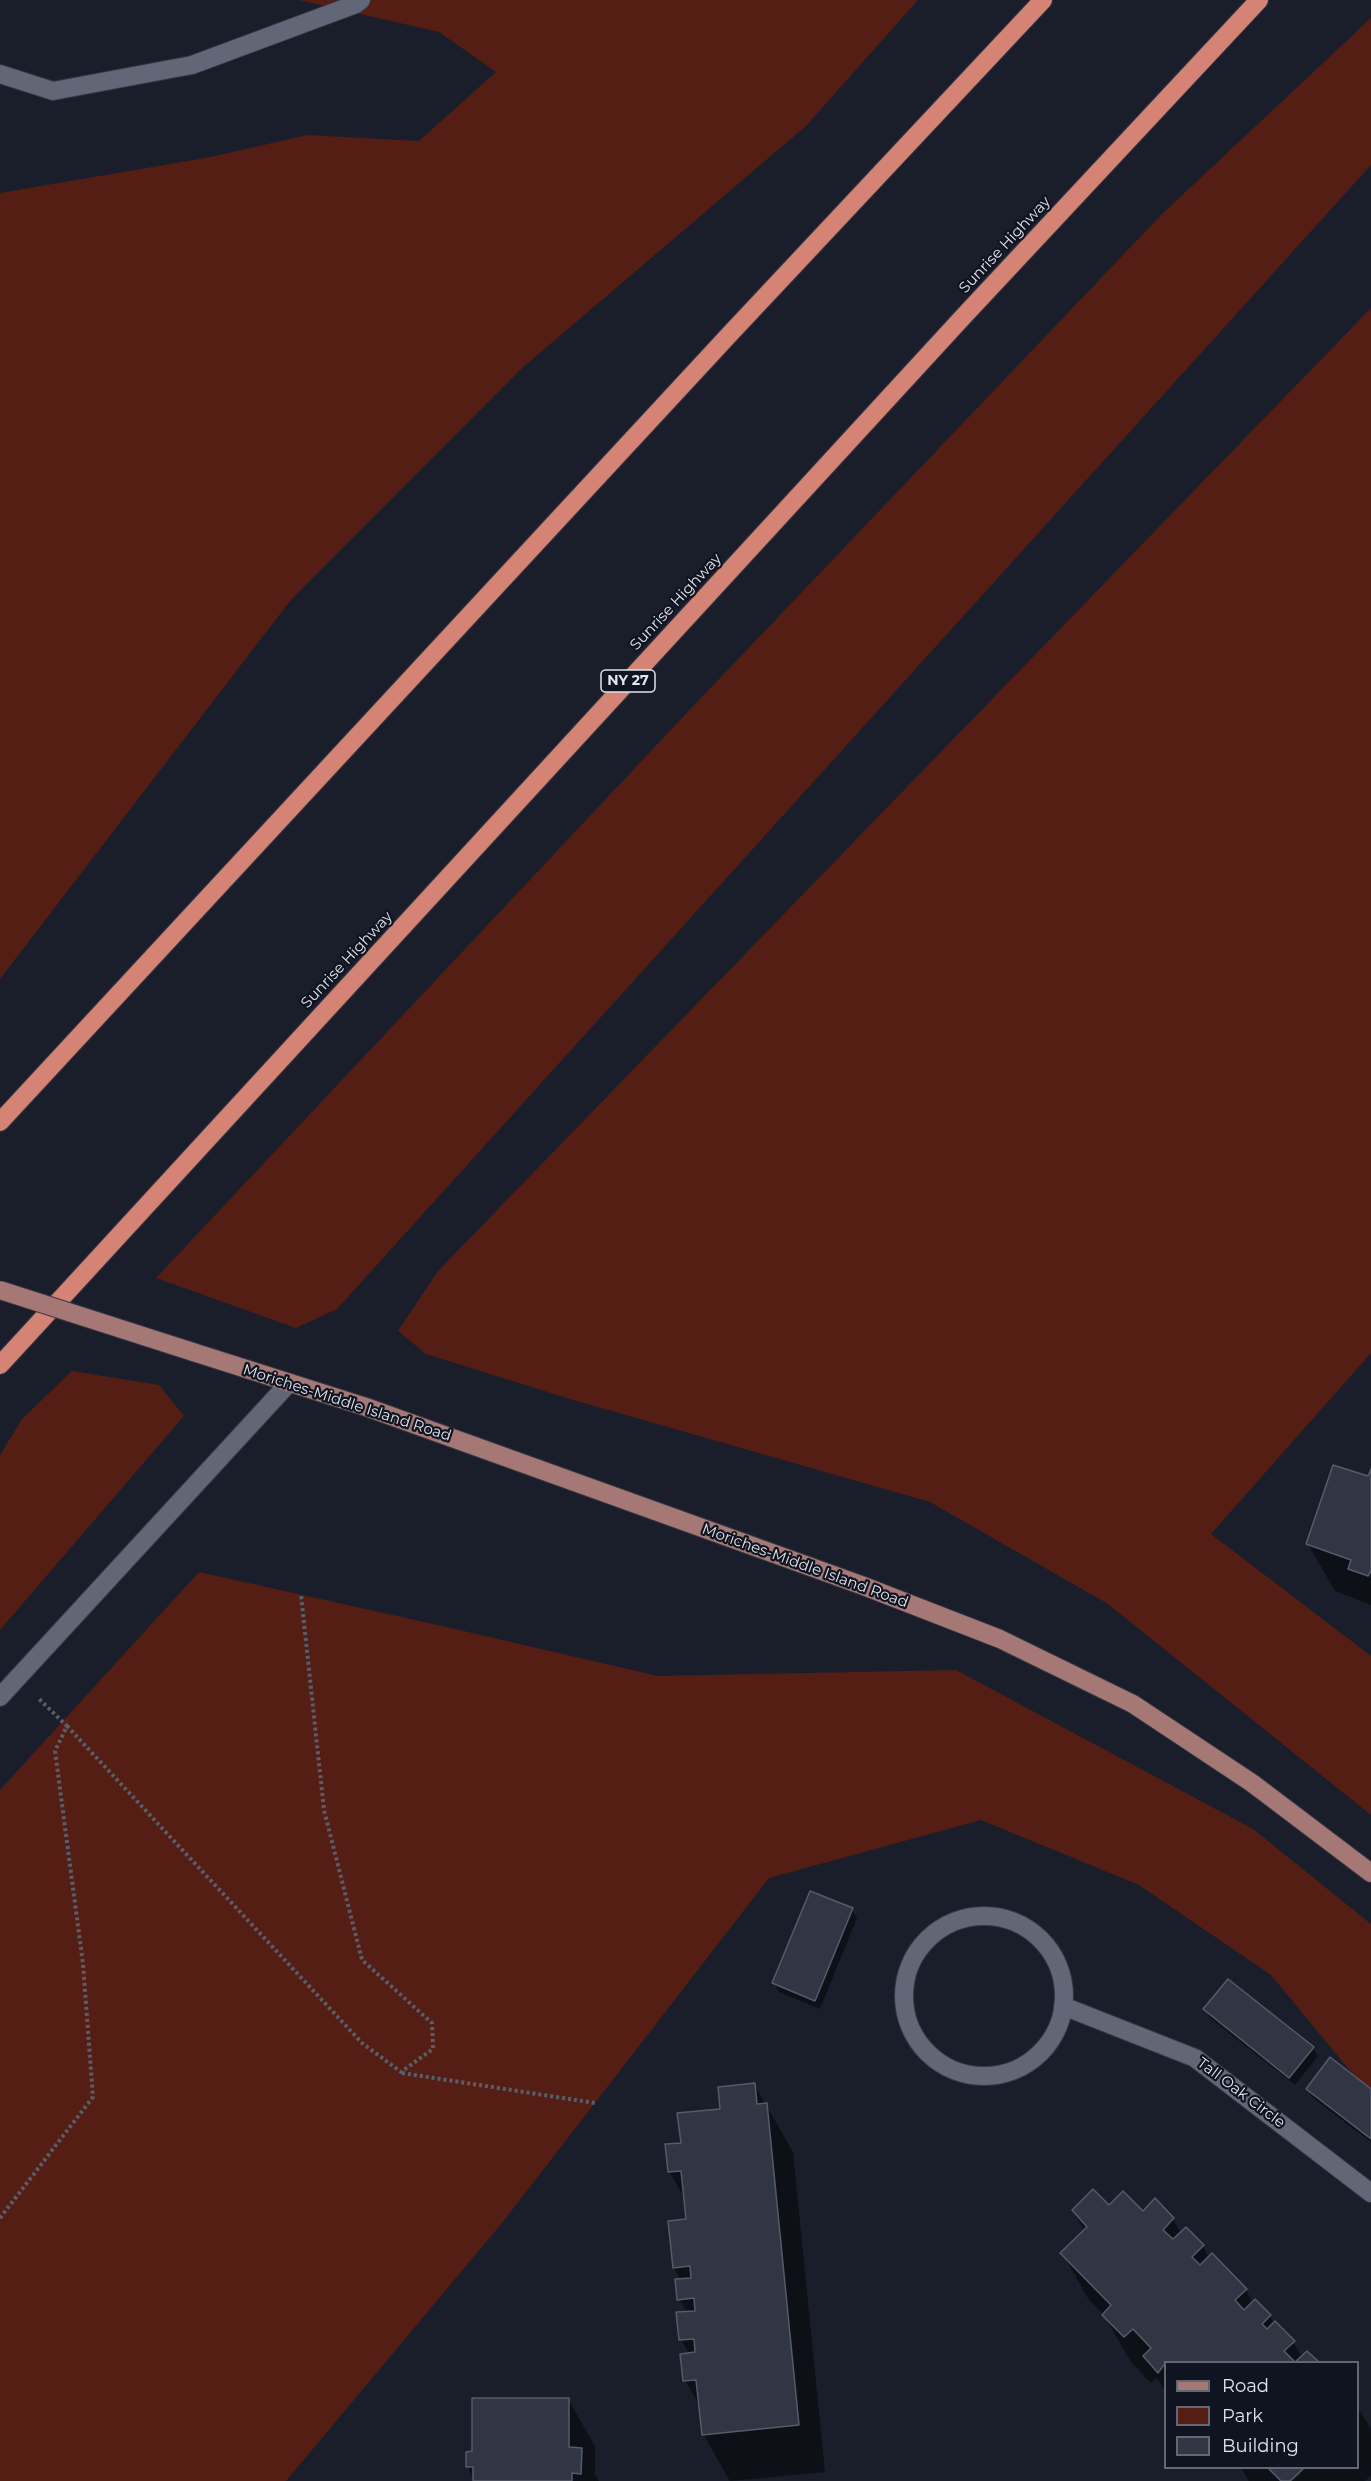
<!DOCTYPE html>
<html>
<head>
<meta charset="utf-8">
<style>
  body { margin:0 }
  #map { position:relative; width:1371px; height:2481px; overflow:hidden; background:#191e2a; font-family:Montserrat,sans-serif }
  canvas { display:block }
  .legend { position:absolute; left:1164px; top:2361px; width:195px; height:108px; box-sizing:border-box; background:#101420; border:2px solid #636772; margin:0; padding:8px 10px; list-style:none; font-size:18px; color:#e0e4ec }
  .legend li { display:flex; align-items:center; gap:12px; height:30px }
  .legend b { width:30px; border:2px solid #636772 }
</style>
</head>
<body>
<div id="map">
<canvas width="1371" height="2481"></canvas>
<ul class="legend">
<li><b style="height:8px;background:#a67875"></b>Road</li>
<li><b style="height:16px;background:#541e15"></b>Park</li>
<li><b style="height:16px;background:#303643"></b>Building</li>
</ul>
</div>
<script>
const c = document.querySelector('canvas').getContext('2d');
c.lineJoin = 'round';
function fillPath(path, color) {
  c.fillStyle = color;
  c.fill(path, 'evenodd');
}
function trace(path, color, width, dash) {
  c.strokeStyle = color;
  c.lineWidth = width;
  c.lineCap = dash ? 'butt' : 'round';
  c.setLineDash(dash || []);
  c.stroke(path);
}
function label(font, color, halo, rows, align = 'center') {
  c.font = font + ' Montserrat,sans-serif';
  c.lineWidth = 4.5;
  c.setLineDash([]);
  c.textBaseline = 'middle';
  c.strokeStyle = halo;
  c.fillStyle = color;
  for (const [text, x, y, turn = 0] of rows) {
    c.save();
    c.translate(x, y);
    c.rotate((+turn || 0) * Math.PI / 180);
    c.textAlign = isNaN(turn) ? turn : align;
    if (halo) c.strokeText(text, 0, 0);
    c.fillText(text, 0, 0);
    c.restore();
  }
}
const green = new Path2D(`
  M299,0H918L806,126L521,369L290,601L0,979V193L211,157L307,135L419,141L496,72L439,32Z
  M1371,18V165L337,1309L296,1328L156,1278L680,720L1162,214Z
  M1371,308V1353L1211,1534L1371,1656V1815L1108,1604L930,1502L570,1399L426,1354L398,1331L438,1271Z
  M72,1371L159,1385L184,1416L0,1630V1455L22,1419Z
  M199,1572L442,1626L658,1676L956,1670L1253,1829L1371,1924V2096L1271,1975L1139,1885L981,1820L769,1878L502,2223L286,2481H0V1790Z`);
const shadow = new Path2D(`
  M1371,1473V1605L1335,1591L1308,1544L1369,1478Z
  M811,1893L852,1910L857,1918L820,2009L779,1992L774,1983Z
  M1205,2010L1313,2048L1318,2056L1295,2085L1210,2018Z
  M754,2084L793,2152L825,2472L730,2481L703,2434L701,2408L685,2380L689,2354L681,2339L687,2313L679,2299L681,2280L674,2268L687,2221L685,2199L669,2171L682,2144Z
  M1308,2089L1371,2091V2142L1312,2097Z
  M1155,2201L1173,2219L1181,2234L1186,2229L1203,2246L1209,2258L1246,2290L1253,2303L1270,2316L1274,2324L1293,2342L1302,2357L1307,2353L1317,2362H1166V2393L1157,2378L1151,2383L1131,2362L1104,2315L1089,2300L1062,2253L1085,2231L1073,2211L1109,2207L1143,2213Z
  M568,2399L595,2446V2474L599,2481H475L468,2467L473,2453Z
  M1358,2408L1371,2429V2475L1365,2481H1292L1306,2468H1358Z
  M1241,2468H1302L1288,2481H1249Z`);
const building = new Path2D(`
  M1333,1465L1368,1476L1371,1469V1571L1368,1576L1348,1569L1351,1560L1306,1544Z
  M810,1891L853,1908L815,2001L772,1983Z
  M1228,1979L1314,2047L1289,2078L1203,2009Z
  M1330,2057L1371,2089V2139L1306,2089Z
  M755,2083L757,2104L767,2103L799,2425L702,2435L696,2380L683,2381L680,2354L695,2352L694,2339L679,2340L676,2312L695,2311L694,2298L677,2300L675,2279L691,2278L690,2266L673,2268L668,2221L686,2219L681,2171L668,2172L665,2144L681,2143L677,2113L720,2109L718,2087Z
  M1093,2189L1109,2205L1123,2191L1143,2211L1155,2198L1174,2218L1163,2230L1173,2239L1186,2227L1204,2245L1192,2257L1200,2265L1212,2253L1247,2289L1235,2300L1244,2310L1255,2299L1271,2315L1262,2324L1267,2329L1275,2321L1295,2341L1284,2351L1295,2362L1307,2351L1319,2362H1166L1158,2373L1143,2356L1151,2348L1133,2329L1124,2337L1102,2315L1111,2305L1060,2253L1087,2227L1072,2210Z
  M472,2398H569V2447L582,2448L581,2474L572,2473V2481H473V2467H466V2452L472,2451Z
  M1268,2468H1304L1290,2481H1281Z`);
const path = new Path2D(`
  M67,1726L362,2043L401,2072L433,2049L432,2023L362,1960L324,1810L301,1595
  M402,2073L595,2103
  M0,2218L93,2097L83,1964L55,1751L67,1726L38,1698`);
const minor = new Path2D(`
  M0,74L53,91L192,65L356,4L361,0
  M0,1697L289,1383
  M904 1996a80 80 0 1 1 160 0a80 80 0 1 1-160 0Z
  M1063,2006L1195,2058L1371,2193`);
const major = new Path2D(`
  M193,1352L366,1407L861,1585L1000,1639L1133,1704L1252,1783L1371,1873`);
const highway = new Path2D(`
  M0,1122L728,336L1043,0
  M0,1365L962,318L1259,0`);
const majorBridge = new Path2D(`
  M0,1290L193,1352`);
const shields = [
  [628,681,54]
];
const shieldNames = [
  ["NY 27",628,681]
];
const streetNames = [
  ["Sunrise Highway",1005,245,-47],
  ["Sunrise Highway",676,602,-47],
  ["Sunrise Highway",347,960,-47],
  ["Moriches-Middle Island Road",347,1403,18],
  ["Moriches-Middle Island Road",805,1566,20],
  ["Tall Oak Circle",1241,2093,37]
];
fillPath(green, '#541e15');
fillPath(shadow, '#0007');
fillPath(building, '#303643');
trace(building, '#565b6a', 1.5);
trace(minor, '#353842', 20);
trace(major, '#353842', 20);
trace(highway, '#353842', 20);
trace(path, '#5a5e69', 4, [3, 3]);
trace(minor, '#616776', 18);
trace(major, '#a67875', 18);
trace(highway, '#d48374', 18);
trace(majorBridge, '#353842', 20, []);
trace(majorBridge, '#a67875', 18);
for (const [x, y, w] of shields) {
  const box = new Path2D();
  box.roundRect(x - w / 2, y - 11, w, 22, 4.5);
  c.fillStyle = '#101420';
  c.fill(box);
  trace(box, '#e0e4ec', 1.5);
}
label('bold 14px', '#e0e4ec', null, shieldNames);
label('15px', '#e0e4ec', '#101420', streetNames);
</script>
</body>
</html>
